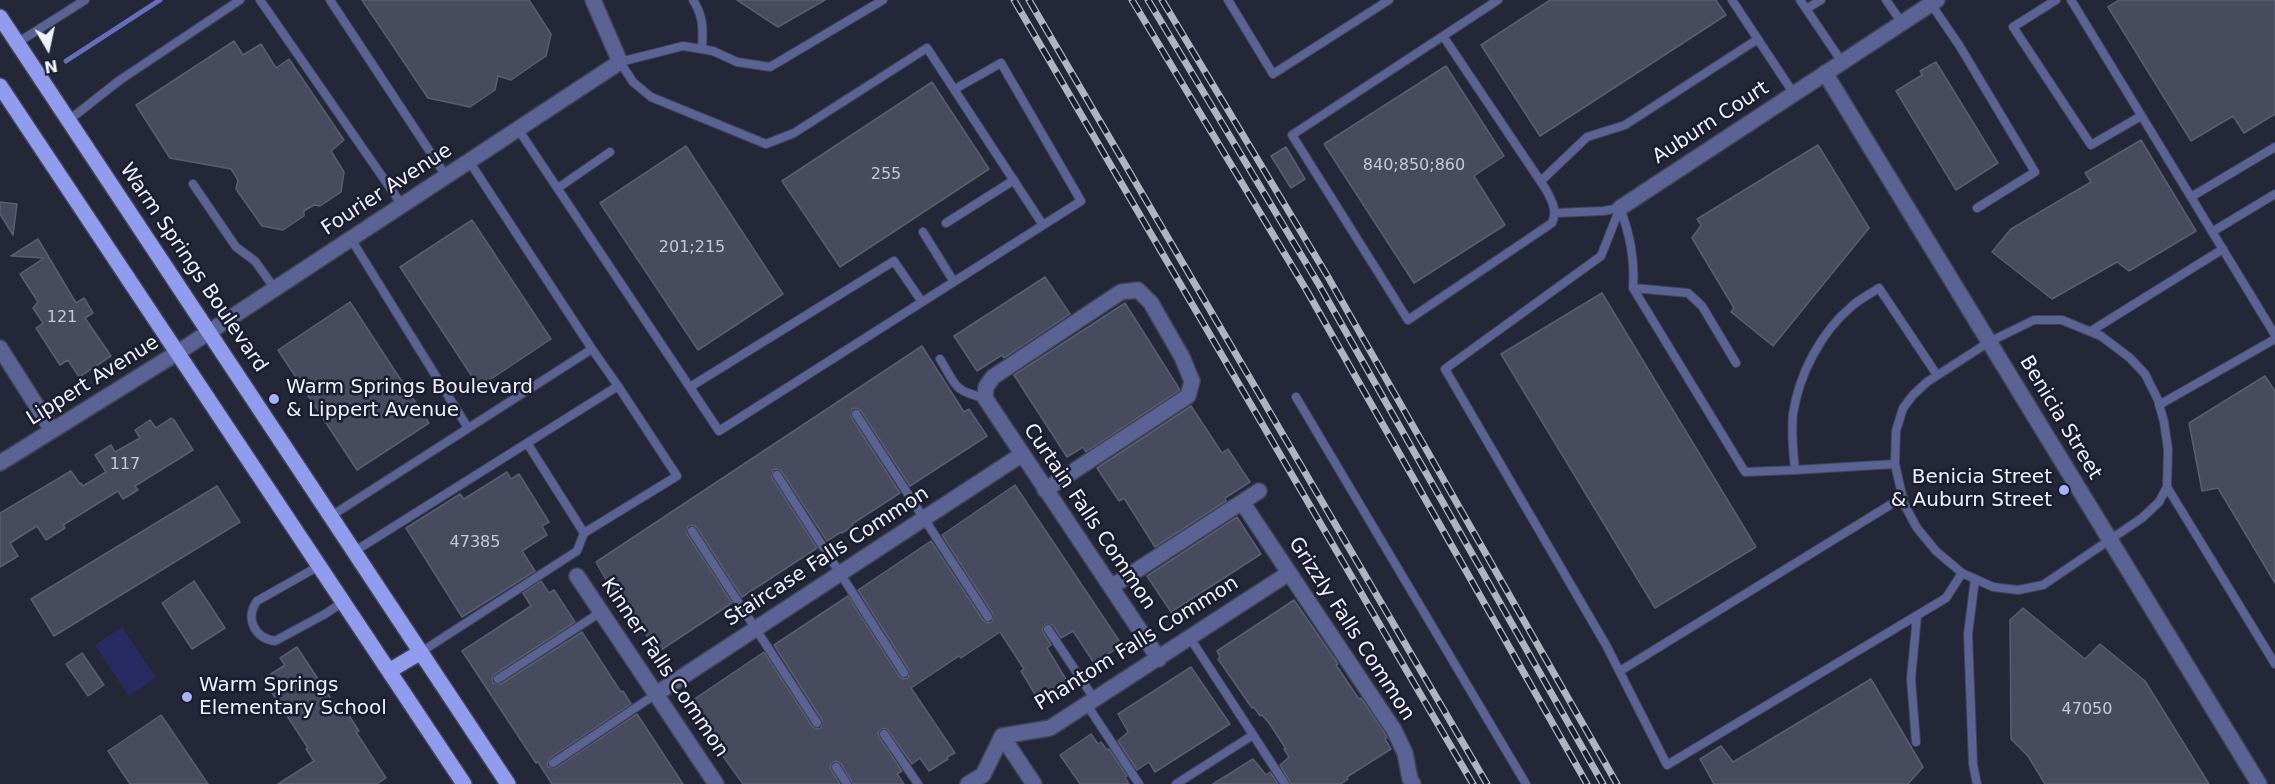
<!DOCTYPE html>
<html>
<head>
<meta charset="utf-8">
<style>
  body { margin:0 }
  #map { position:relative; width:2275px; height:784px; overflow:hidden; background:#242738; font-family:"DejaVu Sans",sans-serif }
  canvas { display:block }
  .north { position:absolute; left:18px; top:18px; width:60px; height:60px; -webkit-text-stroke:4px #1b1d2e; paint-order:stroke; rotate:171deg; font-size:16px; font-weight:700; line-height:24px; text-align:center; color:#eff2fd }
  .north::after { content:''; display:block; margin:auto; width:21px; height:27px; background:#eff2fd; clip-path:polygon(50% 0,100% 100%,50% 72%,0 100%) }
</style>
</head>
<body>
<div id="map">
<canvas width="2275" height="784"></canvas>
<div class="north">N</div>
</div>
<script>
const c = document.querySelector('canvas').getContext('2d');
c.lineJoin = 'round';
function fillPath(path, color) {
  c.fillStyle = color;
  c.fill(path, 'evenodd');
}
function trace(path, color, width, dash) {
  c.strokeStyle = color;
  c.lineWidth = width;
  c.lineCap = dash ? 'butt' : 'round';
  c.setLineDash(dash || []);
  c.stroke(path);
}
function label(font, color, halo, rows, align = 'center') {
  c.font = font + ' "DejaVu Sans",sans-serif';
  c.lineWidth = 5;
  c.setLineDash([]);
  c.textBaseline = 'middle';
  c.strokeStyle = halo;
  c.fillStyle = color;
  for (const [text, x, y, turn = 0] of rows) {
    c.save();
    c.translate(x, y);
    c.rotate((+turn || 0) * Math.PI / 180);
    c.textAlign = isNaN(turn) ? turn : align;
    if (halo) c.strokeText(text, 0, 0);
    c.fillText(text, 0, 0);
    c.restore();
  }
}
const green = new Path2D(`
  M122,627L156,678L129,696L95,645Z`);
const stream = new Path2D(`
  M66,61L160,0`);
const building = new Path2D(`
  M362,0H529L551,34L546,56L511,80L498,76L495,90L470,107L428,98Z
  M737,0H825L778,27Z
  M1550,0H1716L1726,15L1540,136L1481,45Z
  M2119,0H2275V114L2244,133L2233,116L2191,141L2108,7Z
  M234,41L243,55L261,44L276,68L289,59L344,140L331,151L344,172L341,192L320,206L314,205L304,211V216L283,230L262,226L236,189L238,180L231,169L170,158L136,105Z
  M1936,62L1998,163L1956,190L1896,91L1922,75L1920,71Z
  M1446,66L1504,156L1474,176L1505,225L1414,283L1324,144Z
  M932,82L989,169L840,267L782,181Z
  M2141,140L2196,231L2129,271L2117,262L2052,299L1992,252L2011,229L2091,182L2085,173Z
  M1818,145L1869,228L1773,346L1731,312L1734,308L1692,238L1701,225L1697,219Z
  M686,146L783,294L698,350L600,203Z
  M1286,147L1305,179L1291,188L1271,156Z
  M0,202L17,204L13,235L0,214Z
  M472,220L551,339L479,387L400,267Z
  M38,239L76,303L84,298L93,313L85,318L111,356L79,377L68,360L60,365L36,328L43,323L33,308L38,302L20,274L44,258L11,256Z
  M1045,277L1070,314L1004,358L1002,355L977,371L954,336Z
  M1602,293L1756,547L1655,608L1501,354Z
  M350,302L429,423L357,470L278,350Z
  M1125,303L1180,390L1086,452L1083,447L1067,457L1014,375Z
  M922,346L964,412L969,409L987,436L910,486L861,411L856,408L852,409L851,417L900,493L852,524L853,526L842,533L841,532L827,541L782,472L777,469L773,470L772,478L817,548L742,597L697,528L692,525L688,526L687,534L732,603L658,652L616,590L613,592L596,562Z
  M2265,376L2275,391V583L2218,488L2202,491L2189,423Z
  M1191,406L1222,453L1228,449L1250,482L1225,498L1226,501L1155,547L1124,498L1119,501L1097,468Z
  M171,418L174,420L193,450L135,486L138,490L123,499L118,491L63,525L65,528L46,540L37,526L10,543L18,556L0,567V513L71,471L80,484L81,483L83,486L106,472L95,455L111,445L115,452L140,438L135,430L150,420L156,428Z
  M507,472L511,479L519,474L549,522L542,526L547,535L522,551L535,571L462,617L406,528L460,494L464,499Z
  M1015,485L1122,645L1094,663L1073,631L1061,638L1053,625L1045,624L1042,630L1051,645L1047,648L1067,681L1038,699L1021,671L1024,669L1000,632L961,658L959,656L911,688L955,753L947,757L948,759L929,771L920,758L912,764L887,729L883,728L878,732L879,737L902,771L897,774L904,784H853L841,764L836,761L831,764L830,768L840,784H743L720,752L721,751L690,702L764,652L812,726L817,729L821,728L822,720L774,645L848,596L899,676L904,679L908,678L909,670L858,590L931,541L983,620L988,623L992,622L993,614L942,535Z
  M217,486L240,522L54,636L31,599Z
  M1237,517L1261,554L1171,612L1147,576Z
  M194,581L225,628L192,649L162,603Z
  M541,581L549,593L554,590L575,622L495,674L492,679L493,683L501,684L582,632L621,692L623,691L631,704L550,758L547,763L548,767L556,768L637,714L683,784H552L538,762L536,763L462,651L531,606L523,593Z
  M1294,600L1338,664L1336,665L1359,699L1361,698L1386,735L1387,738L1385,739L1391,749L1347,777L1348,779L1341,784H1291L1280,765L1289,757L1284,749H1286L1269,723L1262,715L1260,716L1254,707L1252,708L1218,659L1220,657L1217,651Z
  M2023,608L2085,659L2100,644L2145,681L2209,784H2045L2028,756L2011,739L2010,620Z
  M297,647L341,714L346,711L359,731L356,732L386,778L377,784H278L314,761L306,749L308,748L263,679L285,665L280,658Z
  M82,653L104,685L88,696L66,664Z
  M1191,667L1230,724L1155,772L1149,762L1137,770L1118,741L1128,732L1118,714Z
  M1871,679L1923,767L1908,784H1714L1700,759L1721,746L1733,762Z
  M161,715L208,784H130L108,751Z
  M1091,734L1098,744L1101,742L1107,750L1109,749L1127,776L1125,777L1129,784H1080L1060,755Z
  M1253,759L1266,775L1270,772L1278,784H1213Z`);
const lane = new Path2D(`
  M260,0L402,205
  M330,0L446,176
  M693,0C704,17 703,30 702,49
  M883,0L770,67L737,62L713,51L683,46L620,62L633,82L651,97L766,144L794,133L927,48L1043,225
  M1228,0L1273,74L1389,0
  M1732,0L1794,94
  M1800,0L1842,62
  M1886,0L1902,23
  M2056,0L2013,27L2091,145L2141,116
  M2071,0L2275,335
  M1931,4L1959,45L2035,172L1977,208
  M1806,9L1821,0
  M1443,36L1545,188C1551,199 1558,210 1552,223L1408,320L1292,135L1498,0
  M17,43L85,0
  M69,120L120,80L240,0
  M518,129L719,431L1081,201L1001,63L955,89
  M1541,181L1587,137L1625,125L1758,39
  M193,184L236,247L255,261L275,289
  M558,188L610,152
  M2191,197L2275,147
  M1620,208L1601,256L1445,369L1606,645L1667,765L1946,598L1962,573
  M1620,208C1630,235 1635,259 1633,288L1745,472L1795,470
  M1554,213L1603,211L1620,208
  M946,223L1014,180
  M923,232L954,282
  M2212,232L2275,194
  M351,239L468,428
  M1633,288L1688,293L1702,306L1736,363
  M2091,331L2223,249
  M592,349L618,386
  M940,359C956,385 953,391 985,398
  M690,387L894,261L922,302
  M1296,397L1526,784
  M2159,405L2275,339
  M856,414L988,617
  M527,443L584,533
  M1895,464L1795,470C1793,451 1791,433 1793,414C1799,374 1821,332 1852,306C1860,299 1870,294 1879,288L1937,375
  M777,475L904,673
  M2167,487L2159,502L2142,518L2043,585L2018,590L1993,587L1962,573L1936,551L1917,528L1904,504L1895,464L1896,431L1903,408L1913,395L1927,382L1989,342L2034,320H2062L2101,336L2130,358L2145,374L2158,400L2164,422L2168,449L2167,487L2275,664
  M331,516L592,349L469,161
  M692,531L817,723
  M355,551L618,386L677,476L584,533L577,551L421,652
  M319,566L257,601C245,618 254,638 275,641L325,614L343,602
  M1975,579L1968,634L1973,764L1977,784
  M1048,629L1095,700
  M1190,638L1285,784
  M1620,671L1903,497
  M498,679L601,612
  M1087,705L1139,784
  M884,734L918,784
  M1916,742L1911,679L1917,616
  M553,763L656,694
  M836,767L847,784
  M1176,784L1253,735`);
const street = new Path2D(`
  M1825,73L2259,784
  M1620,208L1937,0
  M0,348L52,430
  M0,463L177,353L620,62L593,0
  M1045,490L1188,396L1192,381L1182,357L1151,303L1138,290L1121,292L993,377L986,387L985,398L1159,659
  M1242,502L1394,730L1405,753L1410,779L1413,784
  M577,576L716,784
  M1111,587L1259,491
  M656,694L1021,455
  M1002,736L1050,728L1289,573
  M1002,736L1034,784
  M968,784L983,775L1002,736`);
const primary = new Path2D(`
  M0,17L508,784
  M0,86L464,784
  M389,671L421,652`);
const rail = new Path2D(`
  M1014,0L1473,784
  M1029,0L1487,784
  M1132,0L1307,291L1587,784
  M1148,0L1318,283L1603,784
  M1162,0L1328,277L1617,784`);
const markers = [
  [274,399,6,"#a6b1fc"],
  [2064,490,6,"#a6b1fc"],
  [187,697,6,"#a6b1fc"]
];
const numberNames = [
  ["840;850;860",1414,166],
  ["255",886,175],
  ["201;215",692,248],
  ["121",62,318],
  ["117",125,465],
  ["47385",475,543],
  ["47050",2087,710]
];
const streetNames = [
  ["Auburn Court",1711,123,-33],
  ["Fourier Avenue",387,190,-33],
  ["Warm Springs Boulevard",193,268,56],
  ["Lippert Avenue",93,381,-32],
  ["Benicia Street",2060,418,59],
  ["Curtain Falls Common",1089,517,56],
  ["Staircase Falls Common",827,557,-33],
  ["Grizzly Falls Common",1351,629,57],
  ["Phantom Falls Common",1137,644,-32],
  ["Kinner Falls Common",664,668,56]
];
const poiNames = [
  ["Warm Springs Boulevard",286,388],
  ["& Lippert Avenue",286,411],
  ["Benicia Street",2052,478,"right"],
  ["& Auburn Street",2052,501,"right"],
  ["Warm Springs",199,686],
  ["Elementary School",199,709]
];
fillPath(green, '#282b62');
trace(stream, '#666ebb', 5);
fillPath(building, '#484b5e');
trace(building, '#5b5e72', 1.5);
trace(lane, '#404354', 10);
trace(street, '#404354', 18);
trace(primary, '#404354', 18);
trace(lane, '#5b6294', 8);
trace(street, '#5b6294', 15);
trace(primary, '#919cef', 15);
trace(rail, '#b0b3c0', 7);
trace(rail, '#1b1d2e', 4.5, [14]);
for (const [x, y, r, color] of markers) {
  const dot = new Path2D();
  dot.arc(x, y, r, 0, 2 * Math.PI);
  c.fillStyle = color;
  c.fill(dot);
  trace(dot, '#1b1d2e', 2);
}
label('16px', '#c5c8d5', null, numberNames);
label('20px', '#eff2fd', '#1b1d2e', streetNames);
label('20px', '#eff2fd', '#1b1d2e', poiNames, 'left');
</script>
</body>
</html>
